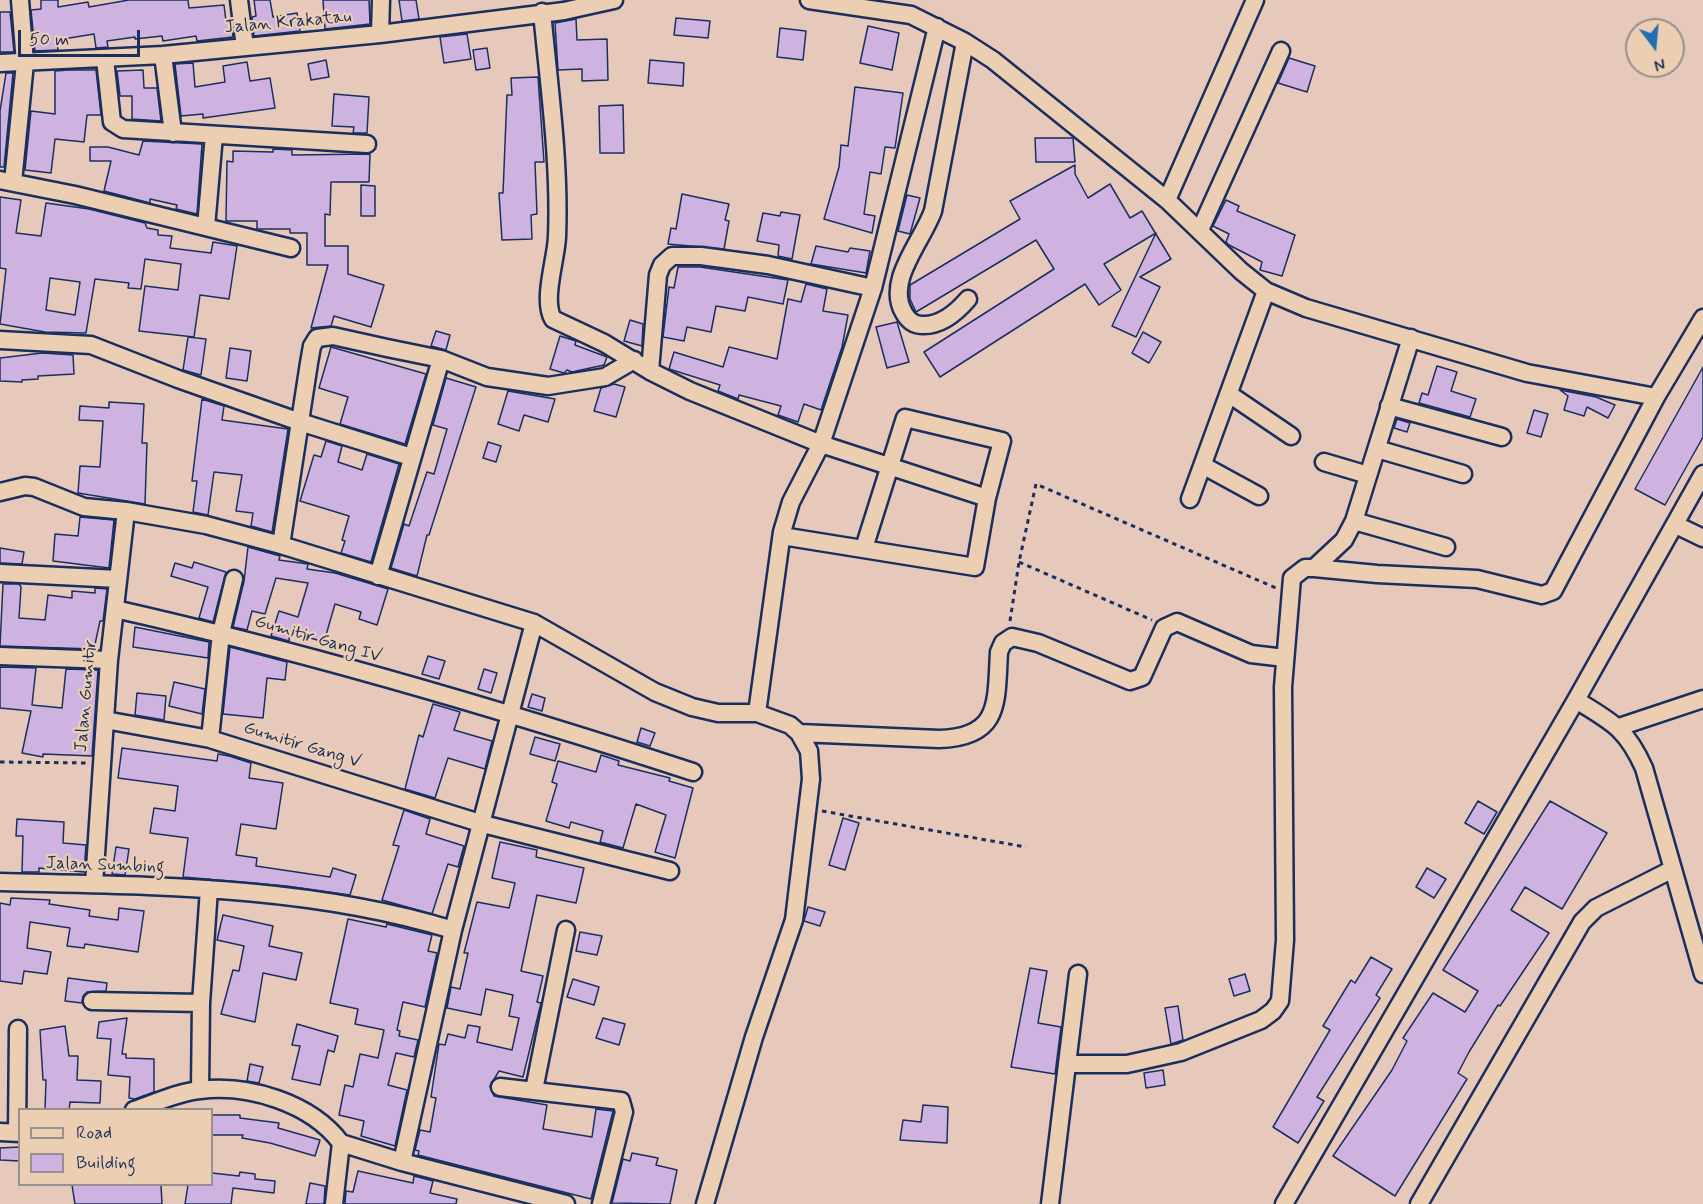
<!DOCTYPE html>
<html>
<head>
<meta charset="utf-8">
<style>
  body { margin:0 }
  #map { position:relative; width:1703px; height:1204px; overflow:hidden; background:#e6c9bb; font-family:Mynerve,sans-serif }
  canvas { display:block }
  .legend { position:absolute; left:18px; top:1108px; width:195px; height:78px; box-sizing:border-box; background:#eccfb2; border:2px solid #988f90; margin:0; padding:8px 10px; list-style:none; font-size:18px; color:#1b2f5e }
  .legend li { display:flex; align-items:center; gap:12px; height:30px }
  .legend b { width:30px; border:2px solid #988f90 }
  .north { position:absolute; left:1625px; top:18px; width:60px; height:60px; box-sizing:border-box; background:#eccfb2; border:2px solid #988f90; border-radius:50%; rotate:164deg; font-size:16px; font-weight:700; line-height:24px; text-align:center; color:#1b2f5e }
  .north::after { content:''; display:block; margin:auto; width:21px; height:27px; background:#1f6fb2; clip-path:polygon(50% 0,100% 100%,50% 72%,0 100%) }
  .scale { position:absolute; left:18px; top:30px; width:122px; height:27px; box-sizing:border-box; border:3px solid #1b2f5e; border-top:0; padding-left:8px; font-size:18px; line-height:21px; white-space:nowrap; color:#1b2f5e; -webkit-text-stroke:4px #eccfb2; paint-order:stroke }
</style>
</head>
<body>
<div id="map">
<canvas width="1703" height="1204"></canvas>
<ul class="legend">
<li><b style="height:8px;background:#eccfb2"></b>Road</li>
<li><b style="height:16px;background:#ceb3e0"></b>Building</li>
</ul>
<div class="north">N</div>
<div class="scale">50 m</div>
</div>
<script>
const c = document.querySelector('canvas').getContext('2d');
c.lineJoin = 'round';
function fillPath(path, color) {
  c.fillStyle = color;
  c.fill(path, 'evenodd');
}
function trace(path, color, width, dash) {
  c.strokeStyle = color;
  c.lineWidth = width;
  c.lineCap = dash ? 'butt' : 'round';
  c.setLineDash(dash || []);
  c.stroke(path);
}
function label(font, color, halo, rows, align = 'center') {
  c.font = font + ' Mynerve,sans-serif';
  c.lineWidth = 4.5;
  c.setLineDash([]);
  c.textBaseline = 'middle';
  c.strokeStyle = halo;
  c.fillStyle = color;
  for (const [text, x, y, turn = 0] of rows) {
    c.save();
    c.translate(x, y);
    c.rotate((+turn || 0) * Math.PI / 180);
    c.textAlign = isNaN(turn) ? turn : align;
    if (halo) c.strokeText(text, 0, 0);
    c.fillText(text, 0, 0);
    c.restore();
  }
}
const building = new Path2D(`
  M41,0H58V7L88,2L89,7L129,0H188L189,8L224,5L226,21L231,20L233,37L197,41L196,36L163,41L162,36L135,39V37L107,41L108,47L96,48L94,34L57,40L58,50L35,51L31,10L41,9Z
  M254,0H270L273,17L297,13L300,31L254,36L252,17L256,16Z
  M323,0H369L370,24L325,29Z
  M399,0H416L419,19L402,21Z
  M0,12H10L14,52H0Z
  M676,18L710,21L708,38L674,35Z
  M576,19L577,40L607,39L608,80L582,81V69L558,70L555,23Z
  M868,26L899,33L892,70L860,63Z
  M780,28L806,31L803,60L777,57Z
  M467,34L471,59L444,63L440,37Z
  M487,48L490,68L476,70L473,50Z
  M1289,58L1315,66L1307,92L1278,83Z
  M326,60L329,77L311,80L308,64Z
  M650,60L684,63L683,86L648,83Z
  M247,62L250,81L270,78L275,108L203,118V114L181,116L175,64L193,63L195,87L225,82L223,66Z
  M68,70H96L101,115H87L84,142L55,139L51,173L25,170L31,111L55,114V71Z
  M143,70L144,88H157L161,121L132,119V96H120L117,71Z
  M6,73H13L4,167H0V111Z
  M538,77L544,162H535L537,214L531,215L532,239L502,240L499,193H503L507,95H512L511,78Z
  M855,87L903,93L895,148L885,147L881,174L870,172L864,214L875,216L872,233L824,219L839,167L841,145L848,146Z
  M334,94L369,97L367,133H353L354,127L332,126Z
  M623,105L624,153H600L599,106Z
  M1035,138H1073L1075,162H1036Z
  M143,141L202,144L197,214L176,209L177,205L150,199V203L104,191L111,161H90V147H108L139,155Z
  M273,149L292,150V155L370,154L369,182H331L330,215L325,214V246H348V274L384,285L371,327L334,316L331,326L311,328L328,265H307V233H290V229H257V221H226L227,161L233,162V151L273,152Z
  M1075,165V174L1088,198L1110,184L1130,218L1142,211L1171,259L1140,277L1160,287L1136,337L1112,326L1156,233L1104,264L1121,290L1099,305L1085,284L940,377L924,352L1054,269L1036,240L916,312L910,299V285L1020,219L1010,201Z
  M361,185L375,186V216H361Z
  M682,194L729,204L725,220L729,221L724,249L668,244L671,228L676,229Z
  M907,195L920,198L910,234L898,231Z
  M0,197L21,200L16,233L41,236L46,203L89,209L145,223L147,228L158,230V235L172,236L170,248L211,253L213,242L237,246L229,299L200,295L194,337L139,331L145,286L178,290L181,264L145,259L141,289L128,288L129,283L95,279L86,333L45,332L0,324L6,269L0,268ZM50,278L80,282L75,315L46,310Z
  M1226,200L1239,206L1237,211L1295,235L1282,276L1260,270L1262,262L1229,245L1226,242L1229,234L1213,226Z
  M781,212L800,215L792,259L778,256L779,245L757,241L763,213L780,216Z
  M816,246L848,252L850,248L870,251L866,273L811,264Z
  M678,267H700L788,280L783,304L748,297L745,311L716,306L711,332L687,327L684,341L663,337L669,287L674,288Z
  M806,284L827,289L823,311L848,315L842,347L821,410L804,404L798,422L778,415L781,406L739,395L738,399L718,391L720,385L669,369L674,352L723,367L729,347L777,359L788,299L801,302Z
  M630,320L643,324L642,346L624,341Z
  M897,322L909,362L887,368L876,327Z
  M436,331L450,335L446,350L431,346Z
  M1143,332L1161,342L1149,363L1132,353Z
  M560,336L576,341L575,345L607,357L604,365L572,372L567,370L564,373L550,369Z
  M188,337L206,339L201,375L183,370Z
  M331,347L426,374L405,444L340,424L348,397L319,388Z
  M230,348L251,351L247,381L226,378Z
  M42,353L73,355L74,374L38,376V379L22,380V382L0,381V358Z
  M1437,366L1457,372L1451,391L1476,399L1470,417L1419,403L1422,393L1428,395Z
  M1703,367V437L1665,505L1635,489Z
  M446,378L476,387L429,535H427L417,576L391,568L404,524L409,526L427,472L434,474L447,429L433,425Z
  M614,384L625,387L616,417L594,411L601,388Z
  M1560,390L1596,397L1615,405L1608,418L1587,407L1584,416L1564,410L1568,396Z
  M508,391L555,399L548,422L524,415L519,431L498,424Z
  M202,399L224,406L222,420L288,429L272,532L251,526L253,513L236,511L242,475L214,472L208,515L193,512L197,481H192Z
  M109,402L144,404L142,443H147L145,504L78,493L80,466L100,467L103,421L79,420L80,406L109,408Z
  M1534,410L1548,414L1541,437L1527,433Z
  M1397,419L1410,423L1407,432L1394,428Z
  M326,441L342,446L338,462L362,470L367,454L399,464L371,562L341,553L345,541L342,540L349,516L300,501L314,455L321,457Z
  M488,442L501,446L496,462L483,458Z
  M80,517L114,520L109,568L53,561L55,534L78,536Z
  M248,547L280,556L279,560L308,564L307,569L335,573L388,589L377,625L359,619L361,612L335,604L324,642L290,632L289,641L271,636L279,611L298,617L308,583L276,578L265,614L252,611L247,630L233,627L244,581Z
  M0,548L24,552L22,564L0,563Z
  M194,562L226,572L213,622L199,618L208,587L171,576L175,563L192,568Z
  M3,584H19L21,587L19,618L45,620L48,595L72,598V591L95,593V588L107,589L103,621H100L94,649L0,646Z
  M135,627L209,642L208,658L133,647Z
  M230,647L287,662L285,680L267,678L263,718L223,714Z
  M428,656L445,661L439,679L422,674Z
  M0,667L36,668L32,705L62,708L66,669L98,670L92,756L43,754V757L22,753L31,711L0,708Z
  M484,669L497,673L491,693L478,689Z
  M174,682L205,689L202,714L169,706Z
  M137,693L166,696L164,720L135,715Z
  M532,694L545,698L542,711L528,707Z
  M433,704L460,712L454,730L492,741L485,769L448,758L435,798L405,789L419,735L423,737Z
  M641,728L655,733L650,746L637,742Z
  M535,737L560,744L555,761L530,754Z
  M122,748L217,761L218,754L229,756L251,763L249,778L283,783L276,829L241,824L236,855L257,858L256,866L330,877L333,868L356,875L350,895L286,886L183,877L188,838L150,833L154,808L175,811L178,786L118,778Z
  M601,755L619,761L618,765L670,778L669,781L693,788L675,858L655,852L666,815L636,804L623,848L600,842L603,831L571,822L569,828L546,821L557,784L552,782L558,761L596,772Z
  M1478,801L1497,812L1484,834L1465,823Z
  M1550,801L1607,833L1562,909L1525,887L1511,910L1549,933L1500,1006L1498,1005L1469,1052L1458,1073L1467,1079L1395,1196L1333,1156L1392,1070L1407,1041L1403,1038L1433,993L1465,1012L1478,991L1443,970Z
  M404,810L430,819L426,834L464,846L458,867L448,864L432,914L382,900L399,846L393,845Z
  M843,818L859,823L845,870L829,865Z
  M17,819L64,822L63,843L86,845L84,872L39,868V872H22L23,836H16Z
  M500,842L537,850L536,857L584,868L576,903L537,895L521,971L543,976L537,1002L541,1003L523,1077L499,1071L490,1086L494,1096L547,1105L543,1129L592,1137L596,1109L613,1111L591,1199L418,1155L419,1151L415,1150L420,1130L430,1132L436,1098L431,1097L439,1044L445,1045L448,1034L465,1038L468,1025L480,1027L477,1042L512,1050L519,1018L509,1016L513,995L486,989L481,1015L447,1008L451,987L460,989L468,953H464L477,902L509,908L515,883L492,878Z
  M116,847L129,849L125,875L112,874Z
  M1427,868L1446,879L1434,898L1416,887Z
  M11,898L50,900L49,904L90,910L89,916L118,920L119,908L144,911L138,952L85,944L84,948L67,946L70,928L30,922L27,948L51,952L47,974L24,971L22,984L0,981V903L10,905Z
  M808,907L825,912L820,926L804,921Z
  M223,915L273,926L269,946L302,953L296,980L263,973L255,1022L221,1014L233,970L239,971L244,946L217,940Z
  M348,919L386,927L387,924L432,935L428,951L437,953L425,1007L403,1002L397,1030L400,1031L399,1036L418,1040L414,1057L396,1053L388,1085L407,1090L395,1146L361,1136L364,1121L339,1115L345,1085L353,1087L360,1054L378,1058L384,1030L355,1024L358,1009L330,1003Z
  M580,932L602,936L597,955L576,951Z
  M1371,957L1392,969L1376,995L1380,998L1317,1097L1324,1101L1298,1143L1273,1127L1330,1030L1323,1026L1351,980L1355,983Z
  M1030,968L1047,971L1038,1023L1061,1027L1055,1074L1011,1067Z
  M1245,974L1250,991L1234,996L1229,979Z
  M68,978L107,983L106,991L87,992L83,996L82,1003L65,1001Z
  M573,979L599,987L594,1005L567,997Z
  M1178,1006L1183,1040L1171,1044L1165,1008Z
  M127,1018L122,1054H126V1058L154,1059V1092L135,1099L129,1098L130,1077L108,1075L111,1039L97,1038L99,1022Z
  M603,1018L625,1024L619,1045L596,1038Z
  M297,1024L338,1036L334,1052L328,1050L320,1085L292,1079L300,1046L292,1045Z
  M65,1026L69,1056H78L77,1080L101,1081L100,1103L70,1102L69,1110H45L46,1080H43L40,1030Z
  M250,1064L263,1067L259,1083L247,1081Z
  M1163,1070L1165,1085L1146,1088L1144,1073Z
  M923,1105L948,1107L947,1143L900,1140L903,1120L921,1122Z
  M212,1115H240V1118L279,1123L278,1128L320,1140L315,1156L270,1143L242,1138L243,1135H212Z
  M20,1147V1161L0,1160V1148Z
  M632,1153L658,1158L656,1165L677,1170L670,1204L612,1203L623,1159L630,1161Z
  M358,1171L413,1183L414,1176L433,1181L430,1193L457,1199L456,1204H345L346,1191L353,1192Z
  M240,1172L255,1174V1179L275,1181L274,1193L233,1188L231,1204H185L188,1185H212V1173L239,1176Z
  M310,1183L325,1186L324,1204H306Z
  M72,1185H161L162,1204H75Z`);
const path = new Path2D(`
  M1019,562L1152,620
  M1010,621L1019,562L1036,484L1276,588
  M0,762L88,763
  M822,811L1026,847`);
const minor = new Path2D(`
  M239,0L245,47
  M809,0L911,15L965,42L993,60L1167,200L1241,271L1266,291L1306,308L1527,373L1656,397
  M542,12C549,86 560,162 557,237C556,260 542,300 553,319L604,343L650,371L690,391L821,444L987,498
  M380,34L381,0
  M965,42L933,211C922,242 885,281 904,313C908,320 914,325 922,325C941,326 956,313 968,299
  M163,55L173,133
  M105,59L112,122L123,129L367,144
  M0,63L163,55L380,34L564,11L614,0
  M0,180L75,195L291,248
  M13,182L25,63L20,0
  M1167,200L1255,0
  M206,227L214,135
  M1200,230L1281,51
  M0,340L91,345L178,379L300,422L411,457
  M650,371L658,275L662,265L672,256H701L768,265L873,288
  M1229,394L1291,436
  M1389,406L1502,437
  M1377,449L1463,474
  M1324,462L1368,475
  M1204,466L1259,496
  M0,492L25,486L34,487L84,507L126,511L206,525L281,545L534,623L655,692L692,707L718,713H757L790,725L799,733L809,751L811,779L794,920L754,1037L705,1204
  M1190,499L1266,291
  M1354,521L1446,547
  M1676,525L1703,538
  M782,536L975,567L987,498L1002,441L905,418L864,548
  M281,545L309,363L312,346L317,338L333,336L387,348L441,359L487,377L548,386L605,377L634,360
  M1314,568L1344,540L1354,521L1411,338
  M0,573L118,579
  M378,576L441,359
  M115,609C310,653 503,710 693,772
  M0,656L109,660
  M1576,700C1612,722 1626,728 1644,768L1703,974
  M757,713L782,532L791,502L821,444L873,288L937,27
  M105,720L210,739L483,824L670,871
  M1619,727L1703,699
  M799,733L939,739C1001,737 996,703 999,652L1003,643L1012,637L1038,643L1130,681L1142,677L1164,628L1177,622L1251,654L1285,658
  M210,739L221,633L234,579
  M0,882C152,886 306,885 453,930
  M94,884L109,660L126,511
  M92,1001L201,1003
  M1067,1064H1127L1181,1052L1261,1020L1273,1011L1280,1001L1285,940L1283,687L1292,578L1305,568H1314L1377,574L1477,579L1542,595L1553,591L1656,397L1703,318
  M500,1087L621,1101L624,1112L601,1204
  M200,1090L201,1003L209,889
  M534,1090L566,930
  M134,1110C155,1103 178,1092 200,1090C249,1084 311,1103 341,1143L334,1204
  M0,1132L20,1133
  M17,1133L18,1029
  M341,1143L402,1162L566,1204
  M402,1162L453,930L534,623
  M1050,1204L1078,974
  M1284,1204L1576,700L1703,474
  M1419,1204L1582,922L1596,908L1673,869`);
const streetNames = [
  ["Jalan Krakatau",288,23,-5],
  ["Gumitir Gang IV",318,640,16],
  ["Jalan Gumitir",87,696,-85],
  ["Gumitir Gang V",302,746,17],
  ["Jalan Sumbing",105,866,2]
];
fillPath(building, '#ceb3e0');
trace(building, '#1b2f5e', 1.5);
trace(minor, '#1b2f5e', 21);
trace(path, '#1b2f5e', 3, [4.5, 4.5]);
trace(minor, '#eccfb2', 16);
label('18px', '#1b2f5e', '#eccfb2', streetNames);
</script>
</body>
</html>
